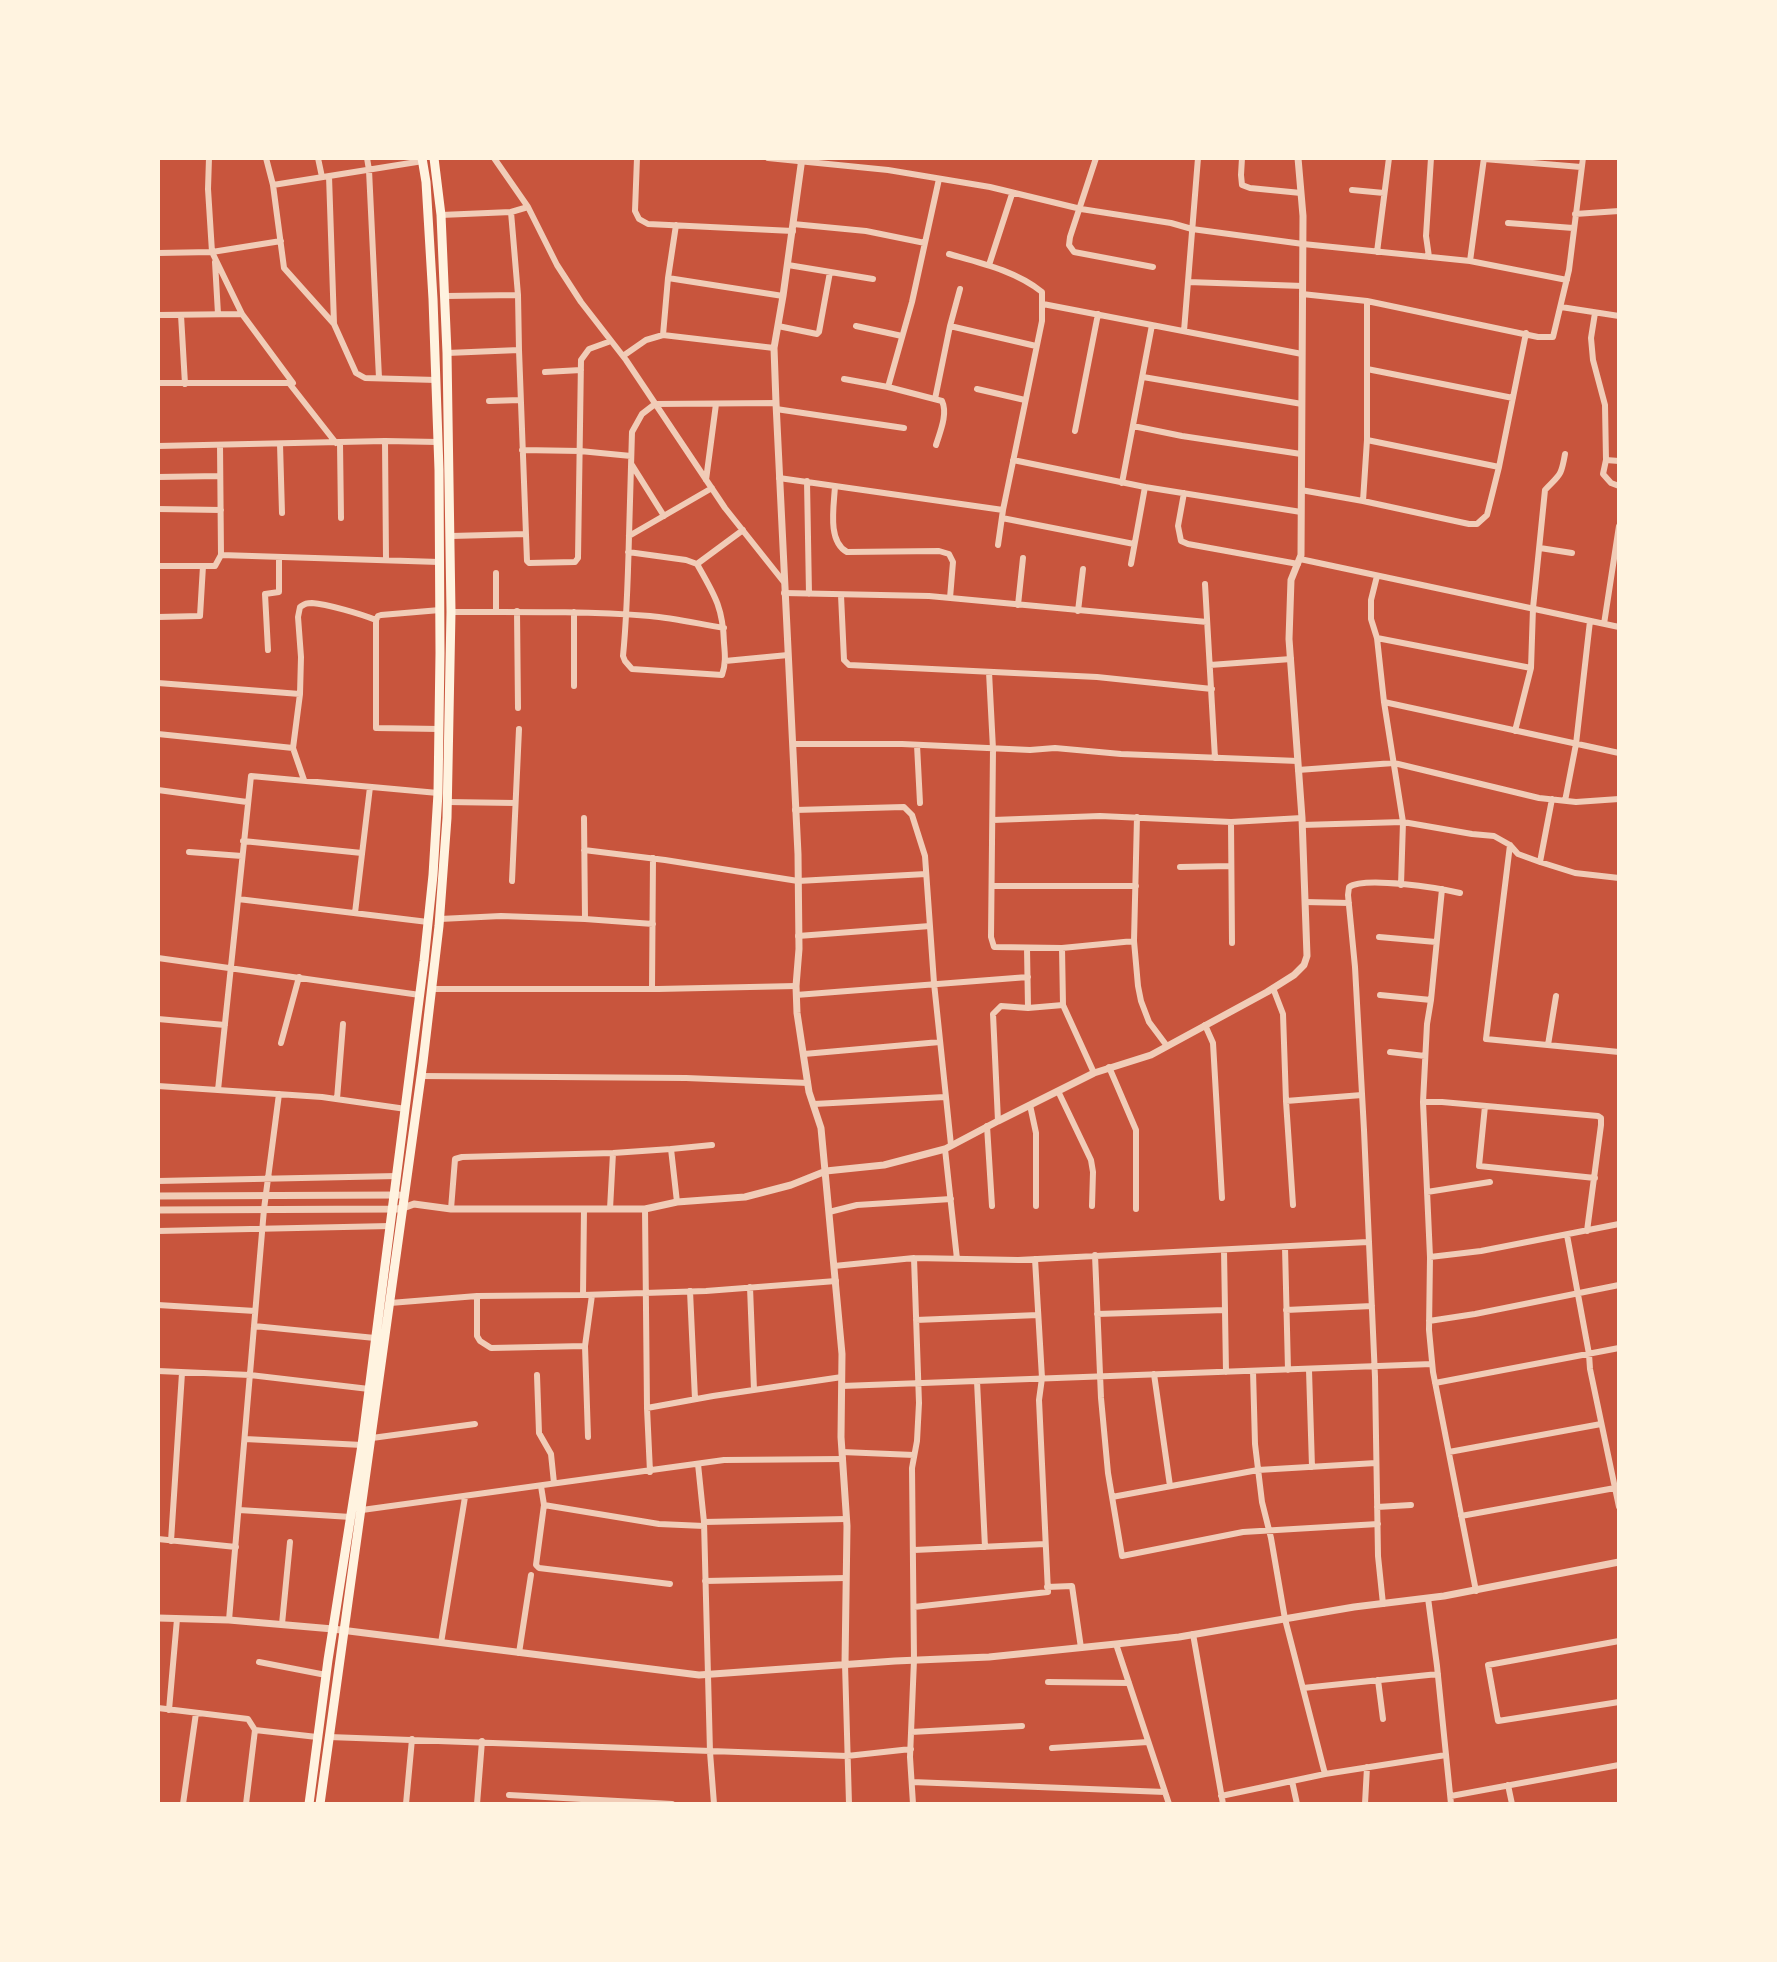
<!DOCTYPE html>
<html>
<head>
<meta charset="utf-8">
<style>
  body { margin:0 }
  #map { position:relative; width:1777px; height:1962px; overflow:hidden; background:#c8553d; font-family:Cabin,sans-serif }
  canvas { display:block }
  .frame { position:absolute; inset:0; border:160px solid #fff3e0; pointer-events:none }
</style>
</head>
<body>
<div id="map">
<canvas width="1777" height="1962"></canvas>
<div class="frame"></div>
</div>
<script>
const c = document.querySelector('canvas').getContext('2d');
c.lineJoin = 'round';
function trace(path, color, width, dash) {
  c.strokeStyle = color;
  c.lineWidth = width;
  c.lineCap = dash ? 'butt' : 'round';
  c.setLineDash(dash || []);
  c.stroke(path);
}
const minor = new Path2D(`
  M209,158L208,189L212,252L242,314L293,383H289L336,443
  M266,158L273,185L284,268L334,324L356,373L365,378L436,380
  M318,158L322,177
  M367,158L369,170L379,378
  M494,158L528,207L557,265L581,302L626,360L725,508L783,581
  M637,158L635,211L639,219L648,224L793,231
  M768,158L888,170L990,187L1081,209L1171,223L1192,229L1303,244L1470,261L1567,280
  M1096,158L1070,237L1069,245L1074,252L1153,267
  M1242,158L1241,175L1242,185L1250,188L1301,193
  M1484,159L1581,167
  M329,176L334,324
  M273,185L423,161
  M1352,190L1384,193
  M1575,214L1619,211
  M441,215L511,212
  M1508,223L1573,228
  M793,224L866,231L925,243
  M676,225L668,278L663,335L774,348
  M1377,252L1389,158
  M158,253L212,252L281,241
  M949,254C981,263 1016,271 1042,292V321L1003,510L998,545
  M1429,257L1426,236L1431,158
  M1470,261L1484,158
  M215,262L218,314
  M788,265L873,279
  M989,265L1012,194
  M668,278L783,296
  M1188,282L1303,286
  M1302,294L1367,301L1538,337H1553L1569,270L1583,158
  M446,296L518,295
  M1043,304L1302,354
  M1561,307L1619,316
  M1595,313L1591,338L1593,360L1605,405L1606,460L1619,461
  M158,315L242,314
  M181,315L185,384
  M778,326L817,334L819,332L830,272
  M856,326L902,336
  M950,326L1036,346
  M1184,331L1198,158
  M519,350L527,561L529,563L575,562L578,558L581,360L589,349L611,341
  M447,353L519,350L518,295L511,212L528,207
  M623,356L646,340L663,335
  M1367,369L1513,398
  M545,372L581,370
  M1143,377L1302,404
  M844,379L888,387L942,401C948,414 940,432 936,445
  M158,383H289
  M888,387L912,302L939,179
  M977,389L1025,400
  M935,399L950,326L960,289
  M489,401L520,400
  M776,409L904,428
  M1133,426L1182,436L1301,454
  M1075,431L1098,314
  M1367,440L1499,467
  M385,441L386,559
  M340,443L341,518
  M280,444L282,513
  M158,446L385,441L438,442
  M522,450L580,451L631,456
  M1013,460L1145,487L1131,564
  M1606,460L1603,474L1611,483L1619,486
  M632,465L664,516
  M158,477L220,476
  M779,478L1003,510
  M706,480L716,404
  M807,481L809,594
  M1122,483L1152,325
  M835,486C834,506 827,541 847,552L939,551L949,554L953,562L950,598
  M1145,487L1301,512
  M1301,490L1363,501L1469,524H1477L1487,515L1499,467L1526,333
  M1184,493L1178,526L1181,541L1188,544L1298,564
  M1363,501L1367,440V301
  M158,509L221,510
  M1002,518L1134,544
  M451,536L526,534
  M629,536L712,488
  M1540,548L1572,553
  M628,552L686,560L697,564C714,594 723,607 724,643C725,654 726,664 722,675L632,669L625,661L623,656C627,616 628,576 629,536L632,432L642,414L655,404L776,403
  M221,555L439,562
  M1300,559L1619,627
  M697,564L743,530
  M158,566H215L221,555L220,445
  M1377,576L1371,600V619L1377,638L1384,702L1403,822L1401,885
  M1205,584L1215,758
  M784,593L929,596L1207,622
  M841,595L844,660L849,665L1097,677L1212,689
  M1018,605L1023,558
  M517,611L518,708
  M1078,611L1083,569
  M451,612C518,612 584,611 650,616C674,618 699,624 724,628
  M496,612V573
  M158,617L200,616L203,566
  M1604,624L1619,526
  M1377,638L1531,668
  M268,650L265,594L279,592V557
  M725,661L788,655
  M1210,665L1291,659
  M989,672L993,749L991,937L994,947L1062,948L1134,941
  M158,683L300,694
  M574,686V612
  M1384,702L1619,753
  M439,729L376,728V620L378,616L381,615L440,610
  M1515,731L1531,668L1533,608L1545,490C1560,474 1561,477 1565,454
  M158,734L293,748
  M793,744H902L1030,750L1055,748L1121,754L1298,761
  M917,745L920,803
  M1298,770L1394,763L1539,798L1576,802L1619,799
  M304,780L293,748L300,694L301,657L298,617L300,607C305,604 306,603 312,603C327,604 361,614 376,620
  M158,790L247,802
  M1565,801L1576,744L1590,621
  M448,802L515,803
  M795,810L904,807L912,815L925,856L934,983L951,1145
  M1137,817L1134,941L1138,986L1141,1001L1149,1022L1167,1046
  M584,818L585,919
  M993,820L1100,816L1231,822L1302,818
  M1231,822L1232,943
  M1302,825L1403,822L1472,834L1494,836L1510,845L1518,854L1540,862L1575,873L1619,878
  M243,841L362,853
  M1510,845L1486,1039L1619,1052
  M584,850L665,860L798,881L926,874
  M189,852L242,856
  M1540,862L1552,799
  M1180,867L1231,866
  M512,881L519,729
  M992,886H1136
  M1442,889L1431,1000L1427,1024L1423,1102L1430,1257L1429,1330L1433,1372L1476,1591
  M238,899L428,922
  M1305,902L1349,903
  M355,913L370,787
  M440,919L501,916L585,919L653,924
  M798,936L930,926
  M1379,937L1436,942
  M1027,948L1028,1008
  M1062,948L1063,1005L1094,1073
  M158,958L420,995
  M1273,988L1283,1014L1286,1101L1293,1205
  M432,989H658L796,986
  M652,989L653,858
  M796,995L1028,977
  M1380,995L1431,1000
  M158,1019L225,1025
  M1205,1025L1213,1043L1222,1198
  M281,1043L299,977
  M1548,1045L1556,996
  M1390,1052L1425,1056
  M804,1054L940,1042
  M1109,1067L1136,1130V1209
  M421,1076L686,1078L808,1083
  M158,1086L322,1097L406,1109
  M218,1090L251,776L438,793
  M1058,1091L1091,1160L1093,1172L1092,1206
  M337,1099L343,1024
  M1286,1101L1362,1095
  M1423,1102H1442L1598,1116L1601,1118V1125L1587,1231
  M814,1104L945,1097
  M1030,1105L1036,1133V1206
  M1485,1106L1479,1166L1595,1178
  M998,1121L993,1014L1001,1006L1028,1008L1063,1005
  M987,1126L992,1206
  M671,1149L712,1145
  M945,1149L957,1259
  M158,1181L397,1176
  M1427,1192L1490,1182
  M451,1209L455,1159L462,1157L613,1153L671,1149L677,1202
  M610,1209L613,1153
  M645,1209L647,1408L650,1472
  M829,1212L857,1205L951,1199
  M158,1231L390,1226
  M1567,1235L1589,1354L1590,1369L1619,1507
  M1285,1247L1288,1370
  M1224,1250L1226,1372
  M1095,1255L1101,1398L1108,1473L1122,1556L1243,1532L1378,1524
  M1430,1257L1481,1251L1619,1224
  M834,1266L914,1258L1018,1260L1368,1242
  M750,1287L754,1390
  M690,1291L695,1399
  M583,1295L584,1209
  M477,1296V1336L480,1341L491,1348L585,1346
  M390,1303L477,1296L583,1295L706,1291L836,1281
  M158,1305L255,1311
  M1286,1310L1372,1306
  M1097,1314L1225,1310
  M916,1320L1038,1315
  M1429,1321L1475,1314L1619,1285
  M254,1326L375,1338
  M1309,1370L1312,1467
  M158,1371L250,1375L369,1389
  M1253,1371L1255,1444L1262,1502L1271,1538L1285,1619L1325,1774
  M1154,1374L1170,1486
  M537,1375L539,1433L551,1454L554,1483
  M977,1381L985,1547
  M1435,1383L1619,1348
  M842,1386L1432,1364
  M647,1408L713,1396L842,1377
  M588,1437L585,1346L592,1295
  M372,1438L475,1424
  M245,1439L362,1445
  M842,1452L914,1455
  M1449,1452L1601,1424
  M698,1464L704,1522
  M541,1486L544,1505L659,1524L704,1526
  M1112,1497L1258,1470L1376,1463
  M544,1505L536,1565L539,1568L670,1584
  M1377,1507L1411,1505
  M239,1510L351,1517
  M362,1510L724,1460L843,1459
  M1461,1516L1615,1488
  M158,1539L236,1547
  M171,1541L182,1373
  M914,1550L1045,1544
  M705,1581L846,1578
  M1047,1587L1072,1586L1081,1648
  M1428,1598L1437,1666L1451,1804
  M1383,1604L1378,1556L1375,1377L1364,1130L1355,967L1348,895L1349,887C1365,876 1439,888 1460,893
  M914,1607L1048,1592L1039,1400L1042,1378L1035,1259
  M229,1620L264,1209L279,1094
  M282,1624L290,1542
  M1193,1634L1223,1804
  M1619,1641L1488,1665L1498,1721L1619,1702
  M441,1643L465,1497
  M1116,1644L1169,1804
  M519,1653L531,1575
  M259,1662L326,1675
  M845,1664L849,1804
  M1378,1680L1383,1719
  M1048,1682L1129,1683
  M1303,1688L1438,1674
  M158,1708L248,1719L255,1730L246,1804
  M169,1710L177,1619
  M255,1730L317,1737
  M911,1732L1022,1726
  M329,1737L847,1756L911,1749
  M1052,1748L1148,1742
  M1292,1781L1297,1804
  M912,1782L1165,1792
  M1508,1785L1512,1804
  M509,1795L672,1804
  M1221,1796L1325,1774L1446,1755
  M1451,1796L1619,1765
  M183,1804L196,1713
  M406,1804L412,1739
  M477,1804L482,1741
  M714,1804L710,1752L704,1522L846,1519
  M913,1804L910,1757L914,1660L912,1468L917,1441L919,1403L914,1258
  M1365,1804L1367,1767`);
const tertiary = new Path2D(`
  M802,158L783,296L774,348L776,403L798,854L799,949L796,986L797,1013L809,1092L821,1128L842,1354L841,1437L847,1526L845,1664
  M158,1196L399,1195
  M158,1210L397,1209L403,1208L414,1204L451,1209H645L677,1202L745,1197L791,1185L826,1171L884,1165L945,1149L998,1121L1094,1073L1151,1055L1267,992L1294,975L1304,965L1307,956L1302,818L1289,639L1291,580L1301,555L1303,216L1298,158
  M158,1618L229,1620L333,1629L699,1675L895,1661L989,1657L1116,1644L1179,1637L1354,1607L1444,1596L1619,1562`);
const primary = new Path2D(`
  M309,1804L328,1660L362,1445L424,961L433,875L438,793L440,653L439,470L433,299L426,182L422,158
  M320,1804L423,1062L439,926L447,818L451,612L447,353L441,215L434,158`);
trace(minor, '#f1ccb7', 6);
trace(tertiary, '#f1ccb7', 7);
trace(primary, '#fff3e0', 9);
</script>
</body>
</html>
